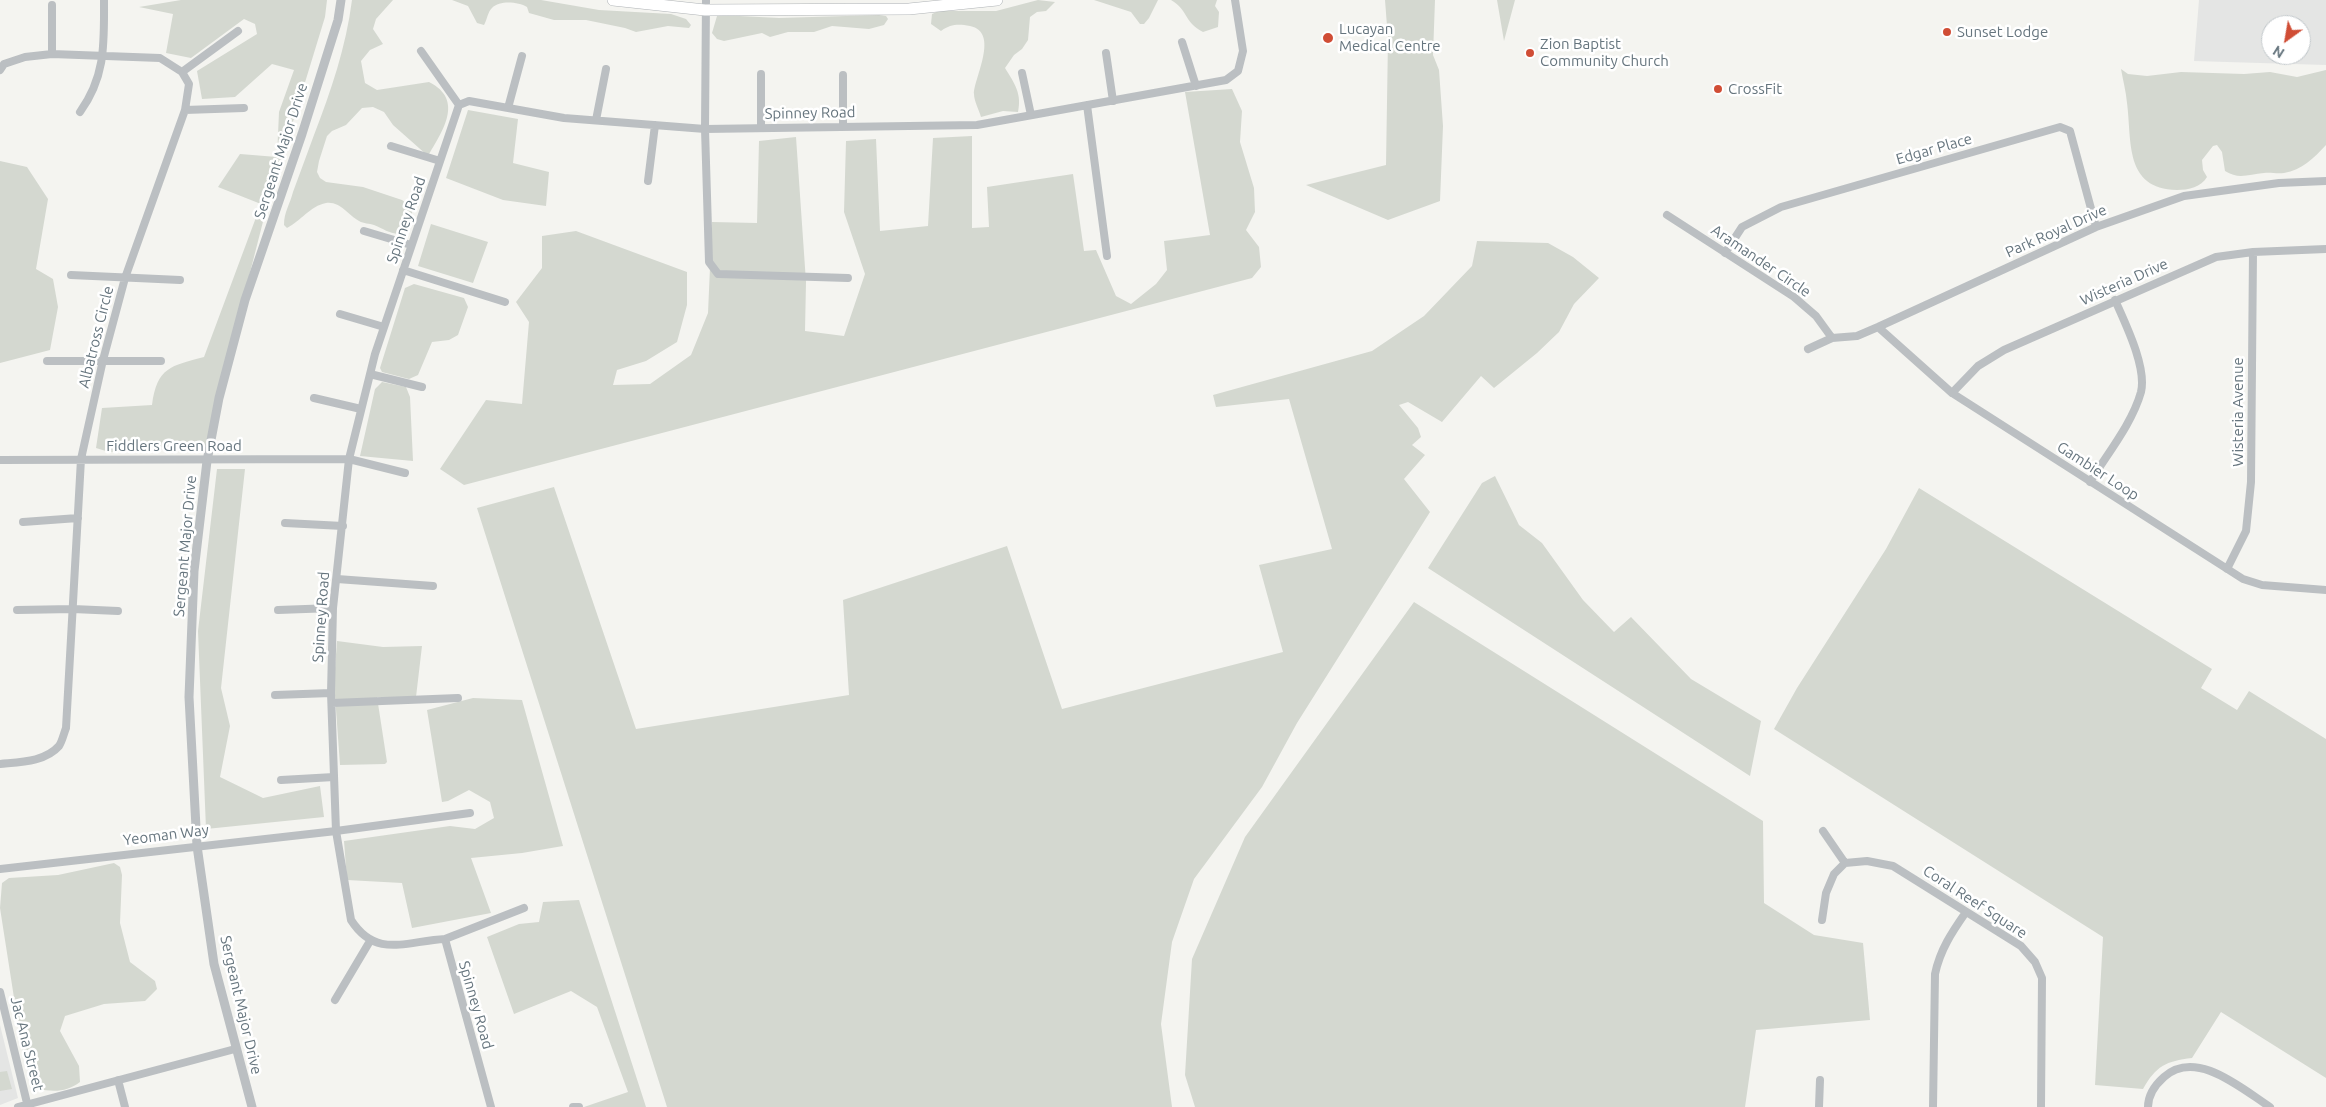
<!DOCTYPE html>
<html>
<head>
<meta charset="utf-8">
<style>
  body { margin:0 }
  #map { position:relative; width:2326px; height:1107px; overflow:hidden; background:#f4f4f0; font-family:Ubuntu,sans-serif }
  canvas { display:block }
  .north { position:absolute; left:2261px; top:15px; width:50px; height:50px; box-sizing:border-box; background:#fff; border:1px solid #c2c8cb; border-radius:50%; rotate:212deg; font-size:14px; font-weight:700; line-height:20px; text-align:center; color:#66757e }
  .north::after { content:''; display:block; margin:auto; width:18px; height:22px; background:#d04d35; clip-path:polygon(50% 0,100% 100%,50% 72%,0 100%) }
</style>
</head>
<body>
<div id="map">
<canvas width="2326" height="1107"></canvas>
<div class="north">N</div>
</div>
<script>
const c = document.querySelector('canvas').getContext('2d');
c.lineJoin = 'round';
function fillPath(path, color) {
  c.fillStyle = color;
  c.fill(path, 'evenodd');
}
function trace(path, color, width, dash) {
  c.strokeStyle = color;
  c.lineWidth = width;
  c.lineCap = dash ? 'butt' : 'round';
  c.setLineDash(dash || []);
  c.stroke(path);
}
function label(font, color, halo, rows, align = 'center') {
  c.font = font + ' Ubuntu,sans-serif';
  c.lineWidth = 5;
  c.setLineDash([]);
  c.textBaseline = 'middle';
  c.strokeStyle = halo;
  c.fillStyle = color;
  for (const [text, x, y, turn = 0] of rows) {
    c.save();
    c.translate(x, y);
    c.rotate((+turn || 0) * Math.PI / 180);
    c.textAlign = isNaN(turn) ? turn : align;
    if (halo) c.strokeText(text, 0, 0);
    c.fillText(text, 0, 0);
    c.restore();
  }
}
const built = new Path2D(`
  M2199,0H2326V65L2194,61ZM2271,25H2301V55H2271Z
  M0,1025L18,1098L0,1105Z`);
const green = new Path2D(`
  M181,0H327L325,17L266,210L205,448L109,452L96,448L102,408L152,405C157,367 171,366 204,357L261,204L218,187L240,154L277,157L279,112L294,70L272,64L235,97L202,99L197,71L257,34L255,24L244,19L191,58L166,53L173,14L139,7Z
  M352,0H393L376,19L373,29L383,44L370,50L361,61L365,83L377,90L429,82C465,100 442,132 428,156L393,125L384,112L373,107L362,108L346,125L332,131L327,136L319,161L317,172L320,178L326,182L363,187L402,200L413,209L408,227L399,234C388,233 384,229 374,225C369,223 364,224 359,221C348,215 340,201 326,203C310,206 301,221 287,228L284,225C284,212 290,204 293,192C300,173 307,154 314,135C331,91 346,47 352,0Z
  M452,0H541L599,10L671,14L686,19L691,25L689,28L668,26L636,32L625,28L586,20H554L529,13L527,7C518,2 500,0 492,8C488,11 487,20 484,25L477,23L468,6Z
  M1038,0L1055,2L1046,11L1037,12L1030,17L1028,40L1022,49L1014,55L1005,68C1015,84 1022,94 1018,112L1003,111L981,117C979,110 974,101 974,94C974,78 1000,32 970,26C958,24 951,24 941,31L931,24L932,14L939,11H996Z
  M1094,0H1158L1149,18L1144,24H1140L1131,12Z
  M1171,0H1217L1215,6L1219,12L1218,27L1203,32C1183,21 1189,11 1171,0Z
  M1385,0H1435L1433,55L1439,70L1443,126L1440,201L1388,220L1306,185L1386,165L1388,39Z
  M1497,0H1515L1504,41Z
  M720,15L779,18L879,15L886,16L888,19L884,25L869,29L832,26L814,32H788L770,37L762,33L724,41L717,39L712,33L717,16Z
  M2121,69L2128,74L2147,76L2181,72L2244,74L2270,72L2297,77L2326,70V145C2314,158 2302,170 2284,173C2277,174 2270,172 2264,173C2249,174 2239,180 2225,171L2222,152L2217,145L2213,146L2202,160L2203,170L2207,177C2201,187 2189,190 2177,190C2124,189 2132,141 2127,103C2126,92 2123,80 2121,69Z
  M1232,89L1242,111L1240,142L1254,188L1255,212L1246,230L1259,247L1261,267L1252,278L464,485L440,469L486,400L522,404L529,322L516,302L542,268V236L576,231L687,272V305L677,342L646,361L617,370L613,385L650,384L691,355L708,313L712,222L757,223L759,141L796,137L806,282L805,331L844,336L865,274L844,212L846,141L876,139L880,231L928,226L933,138L972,136V228L989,227L987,187L1073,174L1084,251L1096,250L1116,296L1131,304L1156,284L1167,270L1164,241L1210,235L1185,92Z
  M468,110L518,119L513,163L549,172L546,206L503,200L446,178Z
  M0,161L27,167L48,199L36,269L53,279L58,307L50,350L0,363Z
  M431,224L488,242L473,283L418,266Z
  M1477,241L1548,243L1573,257L1599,278L1574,304L1559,332L1537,353L1494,388L1481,376L1442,422L1408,402L1399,405L1418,428L1421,437L1412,445L1425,455L1404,479L1430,512L1297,723L1262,787L1194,879L1172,942L1161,1024L1172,1107H667L477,508L554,487L636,729L849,695L843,600L1007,546L1062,709L1283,652L1259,565L1332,549L1289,399L1216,407L1213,395L1372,351L1424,316L1472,266Z
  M414,284L464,298L468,307L458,335L449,340L432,342L418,375L409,379L382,372L380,368L405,288Z
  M382,382L406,387L410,397L413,461L360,456L375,389Z
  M217,469H245L221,688L230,726L220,777L263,798L320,786L324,817L206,829L198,631Z
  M1495,476L1519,525L1542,543L1583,600L1614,632L1631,617L1691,679L1761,721L1750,776L1428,568L1482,483Z
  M1919,488L2212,669L2201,688L2237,710L2249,691L2326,739V1078L2221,1012L2192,1058C2166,1061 2156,1066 2143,1089L2095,1085L2103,937L1774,729L1797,688L1886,549Z
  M1414,602L1763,821L1764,903L1814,935L1863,943L1870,1020L1756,1030L1745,1107H1195L1185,1075L1192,959L1245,837Z
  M337,641L383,647L422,646L416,697H377L387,762L385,764L340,765L334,682Z
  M473,698L522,700L563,846L522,853L471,858L491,913L412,928L402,883L347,880L344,841L450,826L475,829L494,818L490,802L469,790L448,801L442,802L427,710Z
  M114,863L120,867L122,875L120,923L130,962L155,981L157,989L145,1001L104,1004L65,1016L60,1031L79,1066L80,1082C67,1092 54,1092 38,1089L30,1074L22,1049L0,908L2,883L9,878L58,875Z
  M579,900L646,1107H584L628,1092L597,1007L571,991L514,1014L487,937L519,924L539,922L543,902Z
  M7,1071L12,1089L0,1091V1072Z`);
const minor = new Path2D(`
  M706,0L705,129L709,262L718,274L848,278
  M1182,42L1196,86
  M421,51L459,105
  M1106,53L1113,101
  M52,54V5
  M0,70L4,64L25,57L52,54L160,58L182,72L189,84L185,110L125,278L103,360L81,459L66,728C64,733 62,742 59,746C45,762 20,762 0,764
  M182,72L238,31
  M1022,73L1031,115
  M761,74V128
  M1087,105L1107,256
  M508,108L522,56
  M185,110L244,108
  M80,112C106,76 104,43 104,0
  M596,120L606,69
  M843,126V75
  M391,146L440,161
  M648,181L655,125
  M1667,215L1794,297L1816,316L1832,338
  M364,231L411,245
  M1725,253L1742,227L1781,207L2060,127L2070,131L2096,227
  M403,270L505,302
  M71,275L180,280
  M340,314L384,327
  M1878,327L1952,393L2243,579L2262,585L2326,590
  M1808,349L1832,338L1857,336L1878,327L2096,227L2184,196L2279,183L2326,181
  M47,361H161
  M370,374L422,387
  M1952,393L1978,366L2004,350L2216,257L2253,252L2326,249
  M314,398L361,409
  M0,460L349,459L405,473
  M2090,482C2107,454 2132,424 2141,392C2147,367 2125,323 2115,300
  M23,522L78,518
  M285,523L343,526
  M2227,569L2246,531L2251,482L2253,252
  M337,579L433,586
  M17,610L73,609L118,611
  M278,610L333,608
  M275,695L331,693
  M332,703L458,698
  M281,780L334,777
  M1823,831L1845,863
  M0,869L336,831L470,813
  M1822,920L1826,893L1834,874L1845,863L1867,861L1893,866L2021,946L2035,962L2042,978L2041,1107
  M445,939L524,908
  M0,992L27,1103
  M335,1000L370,941
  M118,1080L125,1107
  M18,1107L235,1049
  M491,1107L445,939C406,941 376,959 351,920L336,831L331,693L333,608L349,459L375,354L459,105L469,101L564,118L705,129L977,125L1226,80L1238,71L1243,51L1235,0
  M573,1107H579
  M1819,1107L1820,1080
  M1933,1107L1935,974C1940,950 1952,932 1966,912
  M2148,1107C2148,1095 2155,1085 2164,1077C2196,1048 2242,1089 2270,1107`);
const tertiary = new Path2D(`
  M252,1107L214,964L197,846L189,697L194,571L207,461L219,398L245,300L302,134L338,20L341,0`);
const primary = new Path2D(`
  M613,0L705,10L909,9L997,0`);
const markers = [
  [1947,32,5,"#d04d35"],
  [1328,38,6,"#d04d35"],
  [1530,53,5,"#d04d35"],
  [1718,89,5,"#d04d35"]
];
const poiNames = [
  ["Lucayan",1339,29],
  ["Medical Centre",1339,46],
  ["Sunset Lodge",1957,32],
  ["Zion Baptist",1540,44],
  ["Community Church",1540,61],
  ["CrossFit",1728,89]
];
const streetNames = [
  ["Spinney Road",810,113,-1],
  ["Edgar Place",1934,149,-16],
  ["Sergeant Major Drive",281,151,-72],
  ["Spinney Road",406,220,-71],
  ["Park Royal Drive",2056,231,-24],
  ["Aramander Circle",1761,261,34],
  ["Wisteria Drive",2124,282,-24],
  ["Albatross Circle",96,337,-76],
  ["Wisteria Avenue",2238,412,-90],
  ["Fiddlers Green Road",174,446],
  ["Gambier Loop",2098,471,33],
  ["Sergeant Major Drive",185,546,-85],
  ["Spinney Road",321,617,-86],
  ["Yeoman Way",166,835,-7],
  ["Coral Reef Square",1975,902,33],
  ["Sergeant Major Drive",241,1005,77],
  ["Spinney Road",476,1005,74],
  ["Jac Ana Street",27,1044,76]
];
fillPath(built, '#e4e5e4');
fillPath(green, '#d4d8d0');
trace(primary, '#afb3b6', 12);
trace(minor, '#bbbfc2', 8);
trace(tertiary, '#bbbfc2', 9);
trace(primary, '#fff', 11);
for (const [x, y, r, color] of markers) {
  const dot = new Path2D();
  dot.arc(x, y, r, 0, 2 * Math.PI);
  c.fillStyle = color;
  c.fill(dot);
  trace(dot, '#fff', 2);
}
label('15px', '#66757e', '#fff', poiNames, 'left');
label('15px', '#66757e', '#fff', streetNames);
</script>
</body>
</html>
